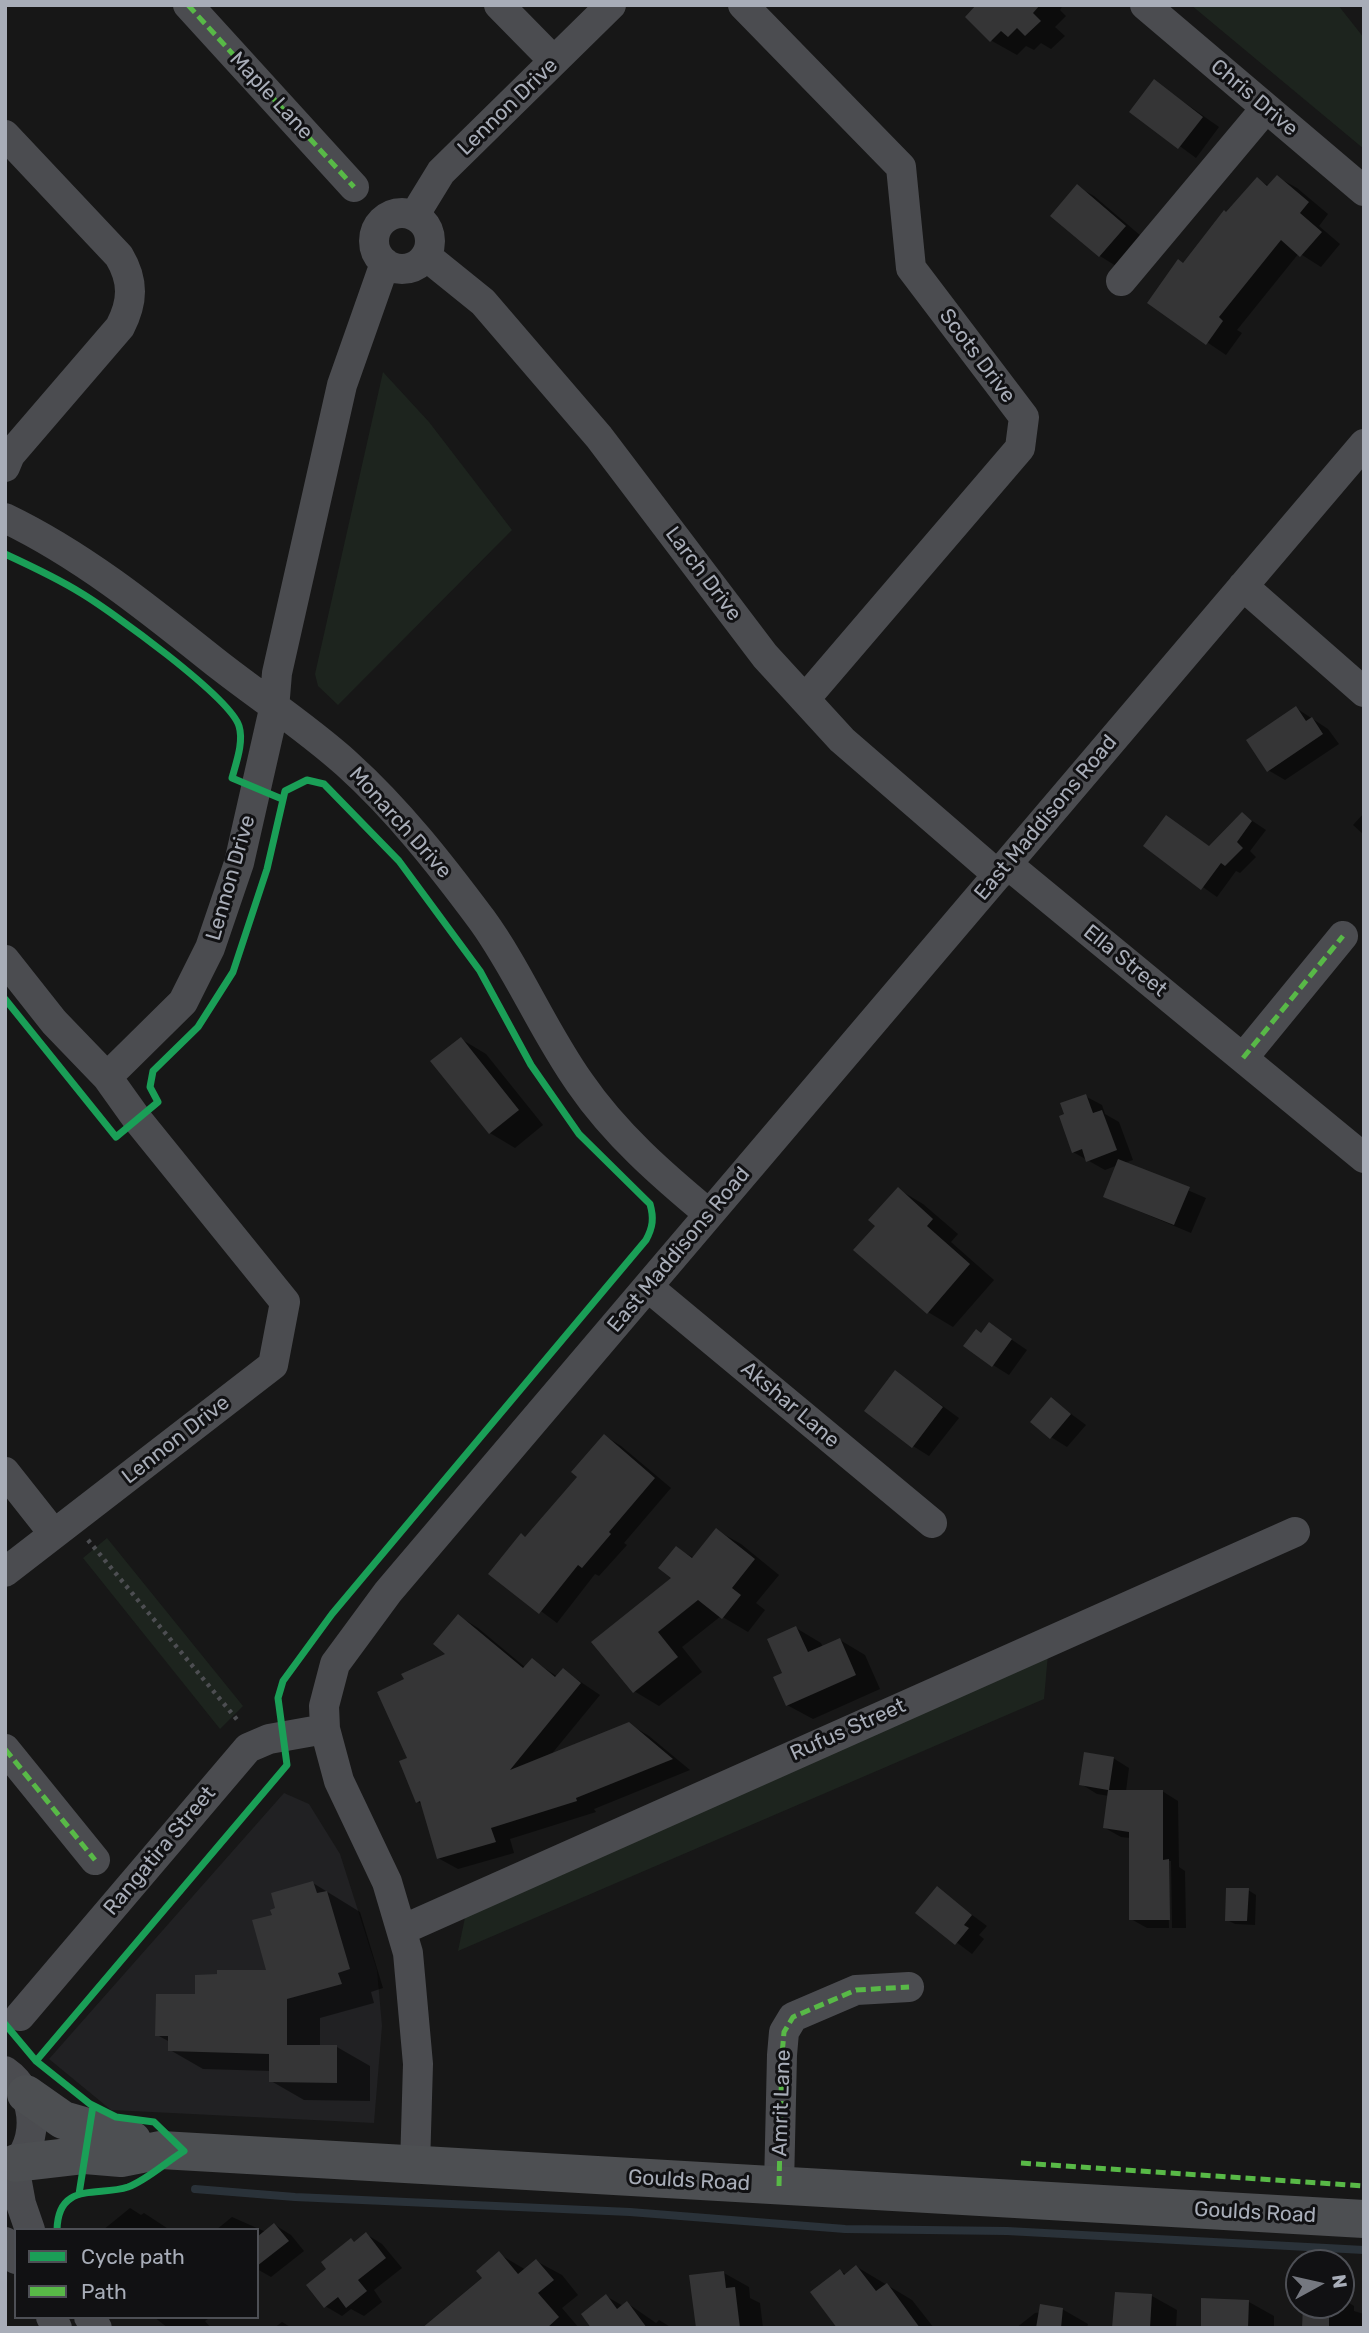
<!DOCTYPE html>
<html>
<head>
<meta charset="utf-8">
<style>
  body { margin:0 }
  #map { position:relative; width:1369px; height:2333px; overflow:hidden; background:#171717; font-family:Rubik,sans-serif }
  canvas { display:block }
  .frame { position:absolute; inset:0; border:7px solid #a8adb8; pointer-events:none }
  .legend { position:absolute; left:14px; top:2228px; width:245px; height:91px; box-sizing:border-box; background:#111113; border:2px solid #4d4f55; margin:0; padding:9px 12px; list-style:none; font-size:21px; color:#a8adb8 }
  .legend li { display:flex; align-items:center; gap:14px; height:35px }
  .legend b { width:35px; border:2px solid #4d4f55 }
  .north { position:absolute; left:1285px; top:2249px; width:70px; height:70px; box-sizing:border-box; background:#111113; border:2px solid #4d4f55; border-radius:50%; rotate:82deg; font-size:19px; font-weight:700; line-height:28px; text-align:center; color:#a8adb8 }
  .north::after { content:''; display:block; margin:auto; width:24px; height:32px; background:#757880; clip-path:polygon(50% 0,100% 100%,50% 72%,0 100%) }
</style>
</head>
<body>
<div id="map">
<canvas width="1369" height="2333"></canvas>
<div class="frame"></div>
<ul class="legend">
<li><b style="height:9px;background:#1a9f57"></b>Cycle path</li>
<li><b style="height:9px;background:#58b947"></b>Path</li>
</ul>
<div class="north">N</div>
</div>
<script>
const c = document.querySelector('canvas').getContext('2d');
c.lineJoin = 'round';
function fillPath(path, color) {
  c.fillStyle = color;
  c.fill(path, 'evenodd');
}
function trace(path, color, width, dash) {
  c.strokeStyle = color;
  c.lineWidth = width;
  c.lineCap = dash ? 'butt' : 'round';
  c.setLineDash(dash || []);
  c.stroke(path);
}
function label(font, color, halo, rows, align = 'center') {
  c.font = font + ' Rubik,sans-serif';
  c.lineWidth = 6;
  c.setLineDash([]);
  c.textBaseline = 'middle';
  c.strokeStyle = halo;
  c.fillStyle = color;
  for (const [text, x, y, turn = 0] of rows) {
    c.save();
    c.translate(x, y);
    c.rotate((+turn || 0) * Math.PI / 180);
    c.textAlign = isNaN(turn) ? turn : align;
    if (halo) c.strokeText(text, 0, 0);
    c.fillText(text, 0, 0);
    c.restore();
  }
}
const built = new Path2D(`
  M284,1793L309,1804L340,1854L377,1970L382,2026L374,2123L111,2110L49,2059Z`);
const green = new Path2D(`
  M1191,5H1338L1364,38V149Z
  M383,372L429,422L512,530L338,705L318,686L315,674Z
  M107,1538L243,1706L220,1729L83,1558Z
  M1048,1654L1044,1699L458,1951L467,1908Z`);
const shadow = new Path2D(`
  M979,5H1063L1060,10L1066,16L1055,27L1065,36L1051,49L1041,43L1034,50L1026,46L1017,55L992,41L968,17Z
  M1154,81L1219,127L1196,158L1132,111Z
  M1277,177L1297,188L1328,214L1319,226L1340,244L1321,267L1299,253L1237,330L1242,333L1226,355L1149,303L1257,179L1269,186Z
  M1078,187L1094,196L1141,236L1116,266L1100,256Z
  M1296,708L1328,729L1339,744L1285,780L1268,770Z
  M1364,813V835L1353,825Z
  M1242,814L1266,830L1250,851L1256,857L1240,873L1236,871L1217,897L1145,846L1167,817L1210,847Z
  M461,1039L486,1054L543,1125L515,1148L490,1133Z
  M1085,1096L1102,1105L1105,1114L1119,1122L1133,1160L1124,1163L1206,1198L1191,1233L1105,1197L1118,1165L1105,1170L1073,1152Z
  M898,1189L923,1204L958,1234L951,1242L994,1280L953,1327L928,1312L877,1226Z
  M990,1325L1027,1350L1009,1375L993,1365Z
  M896,1372L959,1418L929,1456L913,1446Z
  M1051,1399L1086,1425L1067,1447L1051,1437Z
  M605,1436L621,1446L671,1488L624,1543L627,1545L599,1576L595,1574L557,1623L491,1574L580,1477Z
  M716,1530L741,1544L779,1575L756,1603L765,1610L748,1632L721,1616L682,1647L702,1672L659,1706L634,1691L674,1578L676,1548L694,1558Z
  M459,1616L478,1628L526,1668L532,1660L558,1677L563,1670L600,1695L550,1756L629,1724L649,1736L690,1770L594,1809L596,1812L510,1839L514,1853L458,1869L438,1858L423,1805L418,1802L409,1759L406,1680L448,1655Z
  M796,1628L821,1643L823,1647L840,1640L865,1655L880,1689L813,1719L787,1705Z
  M1113,1758L1129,1768L1126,1791H1162L1178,1801L1179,1867L1185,1871L1186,1928H1172L1171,1861H1167L1169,1928H1147L1131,1919L1130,1838L1121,1837L1105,1828L1109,1796L1097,1794L1081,1784Z
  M313,1883L360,1912L383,1988L371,1992L374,2003L320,2018V2047H337L370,2066V2101L304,2100L271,2081V2071L203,2069L170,2050V2042L157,2035L197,1996L268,1971L274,1916Z
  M937,1889L987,1926L979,1935L984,1939L972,1954L918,1913Z
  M1248,1890L1256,1895L1255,1925L1235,1924L1227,1920Z
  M130,2208L141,2215L144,2213L170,2230H103Z
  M232,2217L266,2232L275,2225L291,2235L304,2251L271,2277L257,2269V2230H216Z
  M366,2234L382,2244L402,2268L374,2290L382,2302L364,2316L351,2309L342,2316L325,2306L355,2243Z
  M499,2254L526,2270L536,2261L562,2275L578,2295L562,2308L579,2328H425L484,2278Z
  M857,2267L912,2300L934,2328H839L840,2271L847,2275Z
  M724,2273L749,2287L750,2298L760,2303L763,2328H697Z
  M606,2296L623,2306L627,2303L656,2323L659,2320L672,2328H593Z
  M1152,2296L1177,2310L1176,2328H1114Z
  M1341,2298L1354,2306V2311L1364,2314V2328H1304V2305H1341Z
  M1249,2302L1274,2316V2328H1202Z
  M1062,2309L1088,2324L1087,2328H1016L1035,2313Z
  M154,2317H211L205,2321L211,2328H168Z
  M282,2322L292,2328H274Z`);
const stream = new Path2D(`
  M195,2189L295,2197L630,2212L845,2229L1007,2231L1364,2250`);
const building = new Path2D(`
  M976,5H1040L1033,13L1041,21L1025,36L1017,28L1008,37L1001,31L990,42L965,17Z
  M1154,79L1203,117L1178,149L1129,112Z
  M1277,175L1309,202L1300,213L1322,232L1300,257L1281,240L1219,317L1223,321L1206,345L1147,303L1178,259L1183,263L1224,210L1226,212L1257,177L1267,186Z
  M1077,184L1126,226L1099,257L1050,216Z
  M1296,706L1306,721L1312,717L1323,734L1267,772L1246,740Z
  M1242,812L1252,821L1237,842L1243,848L1225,866L1221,863L1201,890L1143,846L1166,815L1209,846Z
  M461,1037L519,1110L489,1134L430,1061Z
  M1086,1094L1093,1113L1102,1110L1117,1150L1086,1162L1082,1149L1072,1153L1059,1116L1064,1114L1060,1103Z
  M1118,1159L1190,1187L1174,1225L1103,1197Z
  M898,1187L933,1219L927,1226L970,1264L927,1314L853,1250L875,1226L868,1220Z
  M989,1322L1012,1339L992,1367L963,1346L976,1329L981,1333Z
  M895,1370L943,1407L912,1448L864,1411Z
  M1051,1397L1071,1414L1050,1439L1030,1422Z
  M604,1434L655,1478L609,1532L611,1534L582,1568L578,1565L539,1614L488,1574L521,1533L525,1537L577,1477L571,1472Z
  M716,1528L755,1559L732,1588L741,1595L722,1619L698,1600L658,1632L678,1657L633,1693L591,1642L671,1578L658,1568L676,1546L692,1558Z
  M458,1614L523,1668L532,1658L555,1677L563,1668L581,1683L510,1770L629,1722L673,1759L576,1798L577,1801L491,1828L496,1842L437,1859L420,1801L416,1803L399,1761L407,1758L377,1692L404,1679L401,1674L445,1654L433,1644Z
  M796,1626L808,1652L840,1638L856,1675L786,1706L773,1677L782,1673L767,1639Z
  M1084,1752L1114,1757L1109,1790H1163V1860L1169,1859L1170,1920H1129V1832L1103,1828L1108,1790L1079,1785Z
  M313,1881L317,1893L327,1891L350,1969L338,1973L342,1984L287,1999V2045H337V2083L269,2082V2054L168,2051V2036H155L156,1994H195V1975L217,1974V1970H266L252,1920L272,1915L270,1910L275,1908L271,1893Z
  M937,1886L972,1915L964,1925L969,1928L955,1945L915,1913Z
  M1226,1888H1249L1247,1921H1225Z
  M274,2223L289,2241L257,2266V2237Z
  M366,2232L386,2258L358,2280L367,2291L346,2308L338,2297L324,2308L306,2285L326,2269L321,2262L351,2238L354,2242Z
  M499,2251L518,2274L536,2259L554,2280L538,2293L559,2317L547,2328H422L482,2278L476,2271Z
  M856,2265L876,2291L887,2283L920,2328H837L810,2292L840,2269L844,2275Z
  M724,2271L726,2288L735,2287L740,2328H696L689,2275Z
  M1115,2292L1152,2294L1150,2328H1112Z
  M606,2294L617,2309L627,2301L647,2328H591L581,2314Z
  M1201,2298L1249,2300L1248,2328H1201Z
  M1040,2304L1063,2308L1061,2328H1036Z
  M1303,2305H1329V2328H1302Z`);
const path = new Path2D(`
  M88,1540L239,1722`);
const minor = new Path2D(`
  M188,5L354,187
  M499,5L554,61
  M743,5L901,167L911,268L1024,417L1020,448L805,699
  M1145,5L1364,191
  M5,135L119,256C134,281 133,302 120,327L10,455L5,467
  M374 241a28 28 0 1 1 56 0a28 28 0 1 1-56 0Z
  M414,216L441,172L611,5
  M426,256L483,302L599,437L765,656L842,740L998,875
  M1121,281L1266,108
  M5,518C80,554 145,606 210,658C255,694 305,726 347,764C398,810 441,865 482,920C519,971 543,1031 580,1083C615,1134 662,1175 709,1214
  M1243,586L1364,692
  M1007,864L1364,1158
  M5,960L54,1022L107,1077
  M1243,1058L1343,936
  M648,1287L932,1523
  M5,1472L54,1534
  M5,1572L273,1365L285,1302L137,1119L107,1077L183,1002L210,948L239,863L274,709L277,673L342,385L385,263
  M5,1749L95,1860
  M402,1930L1295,1532
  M20,2016L248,1748L269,1739L325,1729
  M5,2071C40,2095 41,2150 5,2173
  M14,2166L21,2204L30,2230
  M415,2166L418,2064L408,1953L387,1882L339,1781L325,1729L324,1706L335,1664L388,1592L1364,444
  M779,2186L782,2055L784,2032L793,2017L856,1990L909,1987
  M5,2242L16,2259
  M51,2317L57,2328
  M89,2317L97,2328`);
const major = new Path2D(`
  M26,2094L63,2120L132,2140
  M16,2163L85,2155L121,2158L161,2150L1364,2219`);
const quiet = new Path2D(`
  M188,5L354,187
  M1243,1058L1343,936
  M5,1749L95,1860
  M1021,2163L1364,2186
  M779,2186L782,2055L784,2032L793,2017L856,1990L909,1987`);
const cycleway = new Path2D(`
  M5,554C31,566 57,578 81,593C111,611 230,697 239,726C244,742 236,763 232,778L282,799
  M5,999L116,1137L158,1102L150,1087L153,1071L198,1027L233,972L267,869L285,791L307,780L324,784L399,861L480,971L531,1065L579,1134L650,1204C654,1218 653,1227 646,1240L332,1614L283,1681L278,1698L287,1765L36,2061
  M5,2024L36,2061L90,2104L116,2117L154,2122L184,2151C166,2162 147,2180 128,2187C98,2197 58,2181 57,2230
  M79,2194L93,2106`);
const streetNames = [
  ["Maple Lane",271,96,47],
  ["Chris Drive",1254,98,40],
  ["Lennon Drive",508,107,-44],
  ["Scots Drive",977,356,53],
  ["Larch Drive",703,574,53],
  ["East Maddisons Road",1046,818,-50],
  ["Monarch Drive",400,823,48],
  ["Lennon Drive",231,878,-74],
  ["Ella Street",1125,961,39],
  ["East Maddisons Road",679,1250,-50],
  ["Akshar Lane",790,1405,40],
  ["Lennon Drive",176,1440,-38],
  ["Rufus Street",848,1730,-24],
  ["Rangatira Street",160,1851,-50],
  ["Amrit Lane",782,2103,-88],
  ["Goulds Road",689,2181,3],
  ["Goulds Road",1255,2213,3]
];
fillPath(built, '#212123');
fillPath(green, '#1d241e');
fillPath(shadow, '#0007');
trace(stream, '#2a3239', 8);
fillPath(building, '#353536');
trace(path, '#4d4e52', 4.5, [3.5, 5]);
trace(minor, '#4b4c50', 30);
trace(major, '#4d4f52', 38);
trace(quiet, '#58b947', 5, [10, 5]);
trace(cycleway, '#1a9f57', 7);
label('21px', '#a8adb8', '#111113', streetNames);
</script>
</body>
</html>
